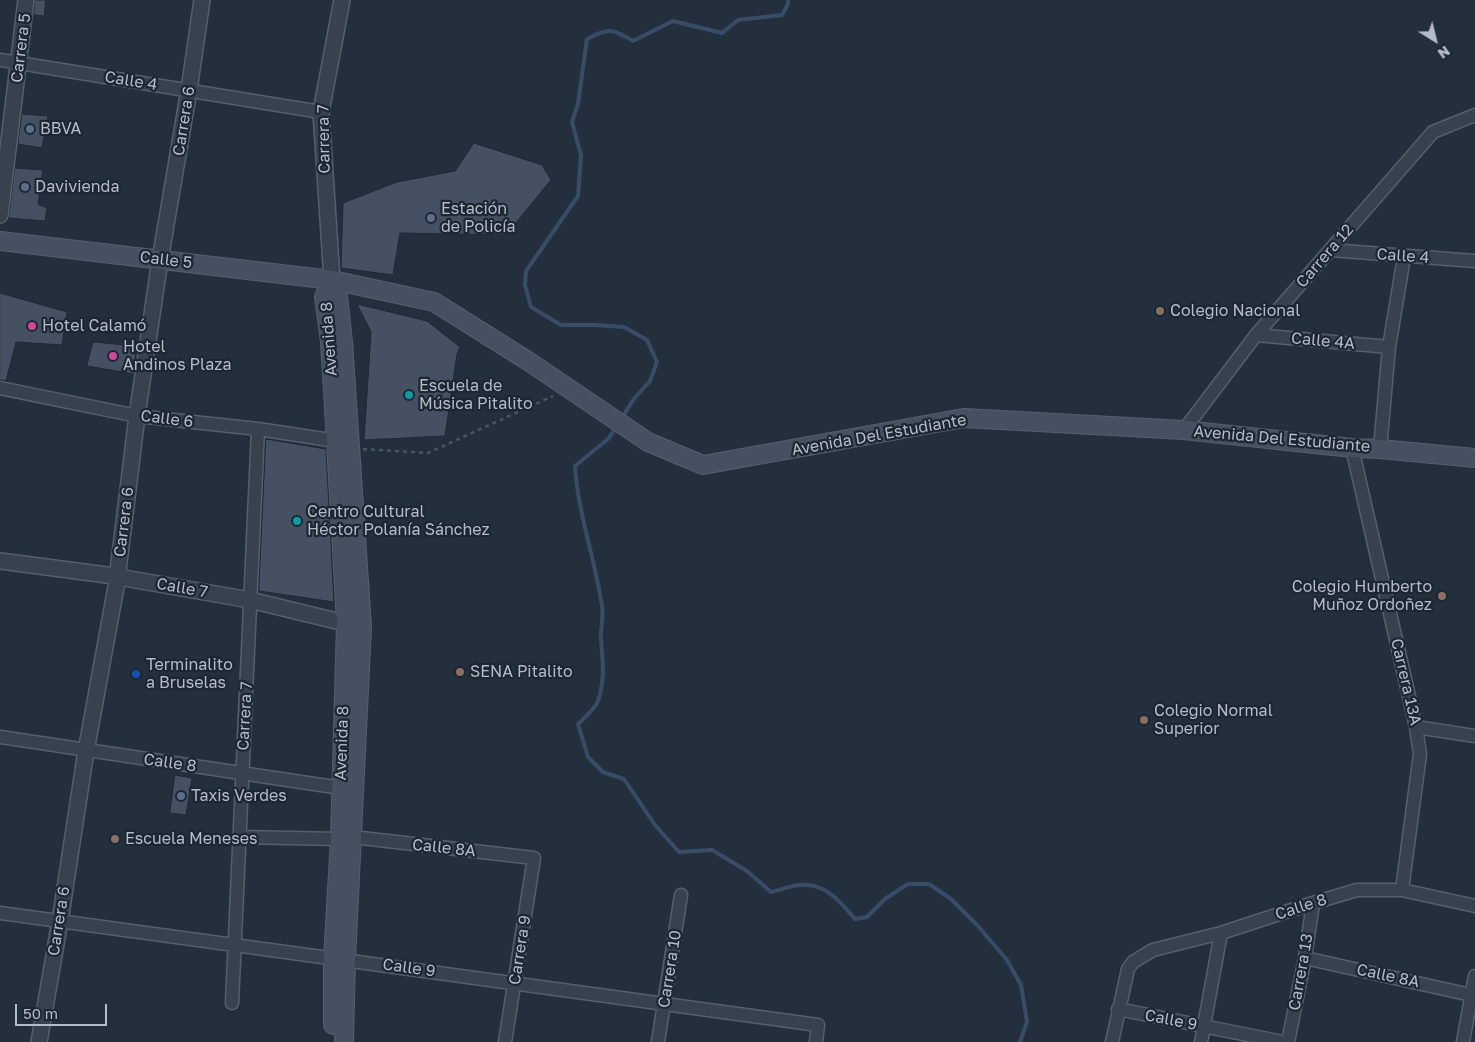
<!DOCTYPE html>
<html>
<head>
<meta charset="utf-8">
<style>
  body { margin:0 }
  #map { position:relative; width:1475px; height:1042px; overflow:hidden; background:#242f3e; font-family:"Golos Text",sans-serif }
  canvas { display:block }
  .north { position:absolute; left:1410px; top:15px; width:50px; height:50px; -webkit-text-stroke:4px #1d2633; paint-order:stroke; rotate:144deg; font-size:14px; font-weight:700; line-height:20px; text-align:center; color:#b4bcc9 }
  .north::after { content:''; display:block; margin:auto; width:18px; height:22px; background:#b4bcc9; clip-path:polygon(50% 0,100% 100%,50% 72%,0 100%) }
  .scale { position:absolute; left:15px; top:1004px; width:92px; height:22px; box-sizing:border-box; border:2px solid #b4bcc9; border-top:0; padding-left:6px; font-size:15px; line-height:18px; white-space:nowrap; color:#b4bcc9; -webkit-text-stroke:4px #1d2633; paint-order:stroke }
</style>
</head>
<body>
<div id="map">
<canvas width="1475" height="1042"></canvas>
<div class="north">N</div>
<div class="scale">50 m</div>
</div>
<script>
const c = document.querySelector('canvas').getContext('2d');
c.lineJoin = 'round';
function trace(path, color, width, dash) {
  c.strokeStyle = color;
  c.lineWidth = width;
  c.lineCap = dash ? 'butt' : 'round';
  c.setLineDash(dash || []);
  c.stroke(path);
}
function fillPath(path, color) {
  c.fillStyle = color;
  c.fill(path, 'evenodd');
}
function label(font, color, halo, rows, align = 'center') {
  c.font = font + ' "Golos Text",sans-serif';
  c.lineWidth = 4.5;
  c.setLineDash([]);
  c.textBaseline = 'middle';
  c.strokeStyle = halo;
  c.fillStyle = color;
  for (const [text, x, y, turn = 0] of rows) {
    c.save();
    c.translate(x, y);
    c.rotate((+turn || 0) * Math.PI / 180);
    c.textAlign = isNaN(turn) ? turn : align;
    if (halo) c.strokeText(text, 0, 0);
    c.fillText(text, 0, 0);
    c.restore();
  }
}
const stream = new Path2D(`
  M622,418L633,400L650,381L657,362L647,340L624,327L595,325H561L531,307L525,285L526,271L578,196L581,155L572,122L578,104L587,39C609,27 613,29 633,41L673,21L722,33L738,20L782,15L788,4V0
  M617,426L608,439L575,466C578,514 595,559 602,606C604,617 600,629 601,640C603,662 605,680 598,701C595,709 584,718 578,724L588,757L603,772L624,779L655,825L679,852L712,850L747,871L771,892C780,890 790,886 799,885C824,882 840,901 855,919L867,917L885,899L908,884H929L951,899L977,925L1007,960L1021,985L1027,1022L1020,1042`);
const building = new Path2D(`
  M35,0H46L44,16L34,15Z
  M22,114L48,116L42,148L18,144Z
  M474,143L542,165L551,180L506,235L400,233L393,275L341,268L343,203L397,182L455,171Z
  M15,168L43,170L38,204L47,208L45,221L9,218Z
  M0,293L67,312L62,345L16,342L6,381L0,380Z
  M357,304L427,321L460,347L457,354L445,436L364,440L371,332Z
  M93,342L136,346L134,374L87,366Z
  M266,439L326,449L334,602L259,591Z
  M175,775L192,778L186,815L170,813Z`);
const path = new Path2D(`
  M363,449L428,453L553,396`);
const minor = new Path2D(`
  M0,60L321,112
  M1330,250L1475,261
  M1256,335L1389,347
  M0,388L137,416L258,429L343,442
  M1184,430L1256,335L1433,132L1475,115
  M1352,448L1416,727L1420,754L1402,890
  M1380,449L1389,347L1404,257
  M1416,727L1475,736
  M0,737L341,788
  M240,837L340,839
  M353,837L534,858L505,1042
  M0,913L818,1025L816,1042
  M1305,958L1471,995
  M232,1003L258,429
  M1118,1009L1283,1042
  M658,1042L681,895
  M1112,1042L1128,969L1133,962L1153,950L1221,933L1313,903L1357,890H1402L1475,906
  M1201,1042L1221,933
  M1288,1042L1305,958L1313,903
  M1463,1042L1475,976`);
const tertiary = new Path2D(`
  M0,215L26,0
  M332,280L321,112L342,0
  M0,561L107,575L250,600L357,626
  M39,1042L60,921L86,751L116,587L137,416L160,260L189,90L202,0`);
const secondary = new Path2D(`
  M0,241L332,280L434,302L528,361L648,442L703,465L964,418L1184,430L1352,448L1380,449L1475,458
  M332,280L338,296L343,342L362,627L346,959L344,1042
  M332,280L324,297L330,342L335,424L346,623L340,839L333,958V1025`);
const markers = [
  [30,129,5,"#5c6f8a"],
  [25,187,5,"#5c6f8a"],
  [431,218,5,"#5c6f8a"],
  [1160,311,5,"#8d6e63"],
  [32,326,5,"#d1479c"],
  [113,356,5,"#d1479c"],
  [409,395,5,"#0f9aa8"],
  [297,521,5,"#0f9aa8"],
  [1442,596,5,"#8d6e63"],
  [460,672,5,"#8d6e63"],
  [136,674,5,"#1a4fb4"],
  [1144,720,5,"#8d6e63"],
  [181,796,5,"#5c6f8a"],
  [115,839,5,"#8d6e63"]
];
const streetNames = [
  ["Carrera 5",21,48,-83],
  ["Calle 4",131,81,9],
  ["Carrera 6",184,121,-81],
  ["Carrera 7",324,139,-91],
  ["Carrera 12",1325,256,-49],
  ["Calle 4",1403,256,4],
  ["Calle 5",166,260,7],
  ["Avenida 8",329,339,-94],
  ["Calle 4A",1323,341,5],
  ["Calle 6",167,419,7],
  ["Avenida Del Estudiante",879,435,-10],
  ["Avenida Del Estudiante",1282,439,5],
  ["Carrera 6",124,522,-83],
  ["Calle 7",182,588,10],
  ["Carrera 13A",1406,682,77],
  ["Carrera 7",245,716,-87],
  ["Avenida 8",342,743,-88],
  ["Calle 8",170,763,8],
  ["Calle 8A",444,848,6],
  ["Calle 8",1301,907,-18],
  ["Carrera 6",59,921,-81],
  ["Carrera 9",520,950,-81],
  ["Calle 9",409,968,8],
  ["Carrera 10",670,969,-81],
  ["Carrera 13",1301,972,-80],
  ["Calle 8A",1388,976,12],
  ["Calle 9",1171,1020,11]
];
const poiNames = [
  ["BBVA",40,129],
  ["Davivienda",35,187],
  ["Estación",441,209],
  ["de Policía",441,227],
  ["Colegio Nacional",1170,311],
  ["Hotel Calamó",42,326],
  ["Hotel",123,347],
  ["Andinos Plaza",123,365],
  ["Escuela de",419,386],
  ["Música Pitalito",419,404],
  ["Centro Cultural",307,512],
  ["Héctor Polanía Sánchez",307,530],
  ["Colegio Humberto",1432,587,"right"],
  ["Muñoz Ordoñez",1432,605,"right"],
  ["Terminalito",146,665],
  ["a Bruselas",146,683],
  ["SENA Pitalito",470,672],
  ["Colegio Normal",1154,711],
  ["Superior",1154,729],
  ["Taxis Verdes",191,796],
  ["Escuela Meneses",125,839]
];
trace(stream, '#394c67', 4);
fillPath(building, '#455162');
trace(building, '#1f2835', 1);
trace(minor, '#565f6c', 15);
trace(tertiary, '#565f6c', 18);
trace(secondary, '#565f6c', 20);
trace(path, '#44595c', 2.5, [4, 4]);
trace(minor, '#38414e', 12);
trace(tertiary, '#38414e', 15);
trace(secondary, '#465061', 18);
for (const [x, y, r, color] of markers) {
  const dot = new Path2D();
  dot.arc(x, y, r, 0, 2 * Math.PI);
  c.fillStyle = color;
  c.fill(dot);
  trace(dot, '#1d2633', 2);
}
label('16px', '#b4bcc9', '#1d2633', streetNames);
label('16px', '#b4bcc9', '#1d2633', poiNames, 'left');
</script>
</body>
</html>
